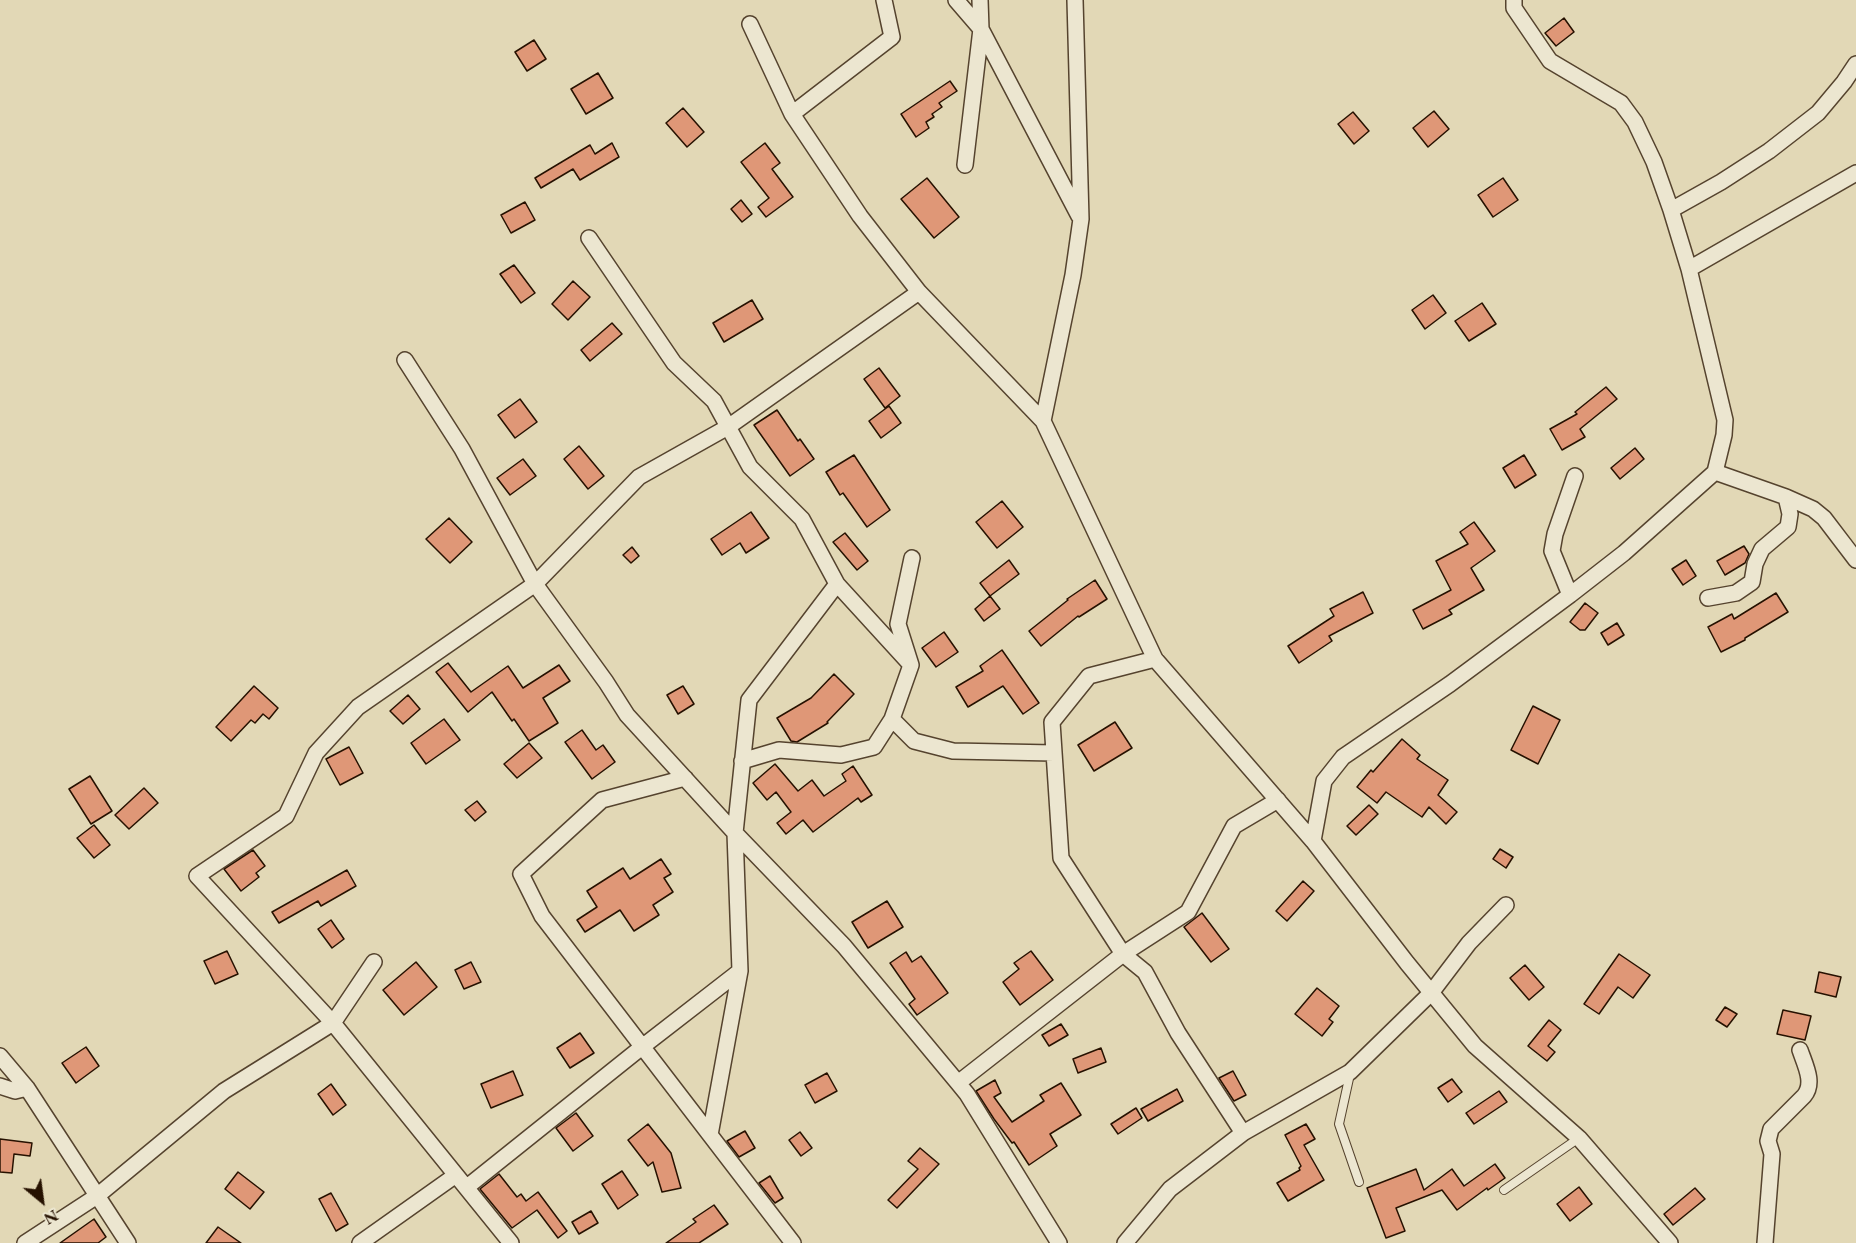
<!DOCTYPE html>
<html>
<head>
<meta charset="utf-8">
<style>
  body { margin:0 }
  #map { position:relative; width:1856px; height:1243px; overflow:hidden; background:#e2d8b6; font-family:"EB Garamond",serif }
  canvas { display:block }
  .north { position:absolute; left:12px; top:1171px; width:60px; height:60px; -webkit-text-stroke:4px #ece6d0; paint-order:stroke; rotate:151deg; font-size:16px; font-weight:700; line-height:24px; text-align:center; color:#261100 }
  .north::after { content:''; display:block; margin:auto; width:21px; height:27px; background:#261100; clip-path:polygon(50% 0,100% 100%,50% 72%,0 100%) }
</style>
</head>
<body>
<div id="map">
<canvas width="1856" height="1243"></canvas>
<div class="north">N</div>
</div>
<script>
const c = document.querySelector('canvas').getContext('2d');
c.lineJoin = 'round';
function fillPath(path, color) {
  c.fillStyle = color;
  c.fill(path, 'evenodd');
}
function trace(path, color, width, dash) {
  c.strokeStyle = color;
  c.lineWidth = width;
  c.lineCap = dash ? 'butt' : 'round';
  c.setLineDash(dash || []);
  c.stroke(path);
}
const building = new Path2D(`
  M1564,18L1574,32L1556,46L1545,33Z
  M534,40L546,59L527,71L515,52Z
  M598,73L613,98L586,114L571,89Z
  M950,81L957,91L939,103L942,107L932,114L934,117L926,122L929,128L916,137L901,114Z
  M683,108L704,132L687,147L666,123Z
  M1434,111L1449,129L1428,147L1413,128Z
  M1353,112L1369,131L1354,144L1338,124Z
  M612,143L619,157L580,180L573,169L541,188L535,178L590,145L595,154Z
  M765,143L780,163L772,169L793,197L766,217L758,207L769,198L741,162Z
  M927,178L959,217L934,238L901,199Z
  M1503,178L1518,200L1493,217L1478,195Z
  M741,200L752,214L742,222L731,209Z
  M525,202L535,220L511,233L501,215Z
  M514,265L535,293L521,303L500,274Z
  M573,281L590,297L568,320L552,304Z
  M1433,295L1446,313L1425,329L1412,310Z
  M752,300L763,319L724,342L713,323Z
  M1482,303L1496,324L1469,341L1455,321Z
  M612,323L622,334L590,361L581,350Z
  M879,368L900,396L885,408L864,379Z
  M1606,387L1617,399L1580,429L1585,437L1562,450L1550,429L1577,414L1575,412Z
  M520,399L537,422L515,438L498,415Z
  M889,406L901,423L881,438L869,421Z
  M777,410L798,441L800,439L814,459L790,476L754,425Z
  M579,446L604,476L588,489L564,459Z
  M1635,448L1644,459L1620,479L1611,468Z
  M854,455L890,510L867,527L843,493L840,495L826,472Z
  M1524,455L1536,475L1515,488L1503,468Z
  M523,459L536,476L510,495L497,478Z
  M1002,501L1023,527L997,548L976,522Z
  M751,512L769,538L746,553L740,543L722,555L711,539Z
  M449,518L472,542L450,563L426,539Z
  M1474,522L1495,551L1471,568L1484,590L1449,610L1452,614L1423,629L1413,610L1451,590L1436,561L1468,544L1460,532Z
  M845,533L868,561L857,570L833,542Z
  M1744,546L1749,554L1745,563L1725,575L1717,561Z
  M632,547L639,556L631,563L623,555Z
  M1009,560L1019,574L990,596L980,583Z
  M1686,560L1696,576L1683,585L1672,569Z
  M1095,580L1107,599L1079,617L1078,616L1041,646L1029,631L1068,600L1067,599Z
  M1363,592L1373,613L1329,636L1332,641L1299,663L1288,646L1334,616L1330,609Z
  M1776,593L1788,612L1745,638V640L1721,652L1708,627L1732,614L1734,619Z
  M990,596L1000,609L984,621L975,609Z
  M1585,603L1598,613L1585,630H1580L1570,622Z
  M1617,623L1624,635L1608,645L1601,633Z
  M944,632L958,652L936,667L922,648Z
  M1002,650L1039,703L1023,714L1003,686L968,707L956,687L983,671L980,666Z
  M448,663L471,692L508,666L523,688L559,665L570,681L543,698L558,723L529,741L514,719L512,721L492,692L468,712L436,672Z
  M834,674L854,694L827,722L828,723L797,742L791,741L777,718L811,698Z
  M254,686L278,708L269,719L263,714L255,723L251,720L231,741L216,727Z
  M683,686L694,704L678,714L667,695Z
  M408,695L420,709L403,724L390,711Z
  M1533,706L1560,720L1538,764L1511,750Z
  M444,719L460,740L426,764L411,743Z
  M1115,722L1132,748L1094,771L1078,745Z
  M582,730L596,750L603,745L615,762L592,779L565,742Z
  M1402,739L1420,755L1417,759L1448,780L1438,795L1457,812L1446,824L1429,807L1422,817L1386,792L1377,803L1357,787L1371,770L1373,772Z
  M529,743L542,758L517,778L504,764Z
  M349,747L363,773L340,785L326,759Z
  M775,764L798,791L812,780L824,796L846,781L842,774L853,766L872,795L861,802L858,798L813,832L803,820L786,834L777,823L791,812L776,792L767,800L753,783Z
  M90,776L112,811L91,824L69,789Z
  M144,788L158,803L129,829L115,815Z
  M477,801L486,812L475,821L465,810Z
  M1369,805L1378,814L1356,835L1347,826Z
  M94,825L110,845L94,858L77,838Z
  M1500,849L1513,857L1506,868L1493,859Z
  M253,850L265,866L256,873L259,877L241,891L224,869Z
  M661,859L671,874L664,878L673,892L653,905L659,915L634,931L620,910L585,932L577,920L597,907L587,891L623,868L630,879Z
  M347,870L356,886L321,906L318,901L279,923L272,912Z
  M1303,881L1314,891L1287,921L1276,911Z
  M887,901L903,927L868,948L852,922Z
  M1202,913L1229,949L1211,962L1184,927Z
  M331,920L344,939L332,948L318,929Z
  M227,951L238,974L215,984L204,961Z
  M1031,951L1053,980L1020,1005L1003,982L1019,969L1014,963Z
  M906,952L912,962L921,956L948,993L917,1015L909,1004L915,999L890,963Z
  M1619,954L1650,975L1633,998L1618,987L1599,1014L1584,1004Z
  M416,962L437,987L404,1015L383,990Z
  M471,962L481,982L464,989L455,970Z
  M1525,965L1544,987L1529,1000L1510,978Z
  M1819,972L1841,977L1836,997L1815,992Z
  M1317,988L1339,1006L1329,1019L1333,1022L1322,1036L1295,1014Z
  M1725,1007L1737,1014L1727,1027L1716,1020Z
  M1783,1010L1811,1016L1805,1040L1777,1034Z
  M1549,1020L1561,1030L1548,1046L1555,1052L1547,1061L1528,1046Z
  M1061,1024L1068,1035L1049,1046L1042,1035Z
  M580,1033L594,1053L570,1068L557,1048Z
  M86,1047L99,1066L76,1083L62,1063Z
  M1101,1048L1106,1062L1078,1073L1073,1059Z
  M513,1071L523,1095L491,1108L481,1084Z
  M1233,1071L1246,1095L1234,1101L1219,1078Z
  M827,1073L837,1091L815,1103L805,1085Z
  M1452,1079L1462,1092L1448,1102L1438,1088Z
  M995,1080L1001,1093L994,1097L1012,1122L1044,1101L1040,1095L1061,1083L1081,1115L1050,1134L1057,1146L1029,1165L1014,1142L1012,1143L994,1119L976,1091Z
  M331,1084L346,1105L333,1115L318,1094Z
  M1177,1089L1183,1101L1148,1121L1141,1109Z
  M1499,1091L1507,1102L1474,1124L1466,1113Z
  M1136,1108L1142,1118L1118,1134L1111,1124Z
  M576,1113L593,1136L573,1151L556,1128Z
  M648,1124L671,1153L681,1188L662,1192L653,1162L648,1166L628,1140Z
  M1306,1124L1315,1139L1304,1145L1324,1180L1288,1201L1277,1183L1300,1170L1299,1168L1301,1166L1285,1135Z
  M745,1131L755,1148L739,1157L727,1141Z
  M800,1132L812,1148L801,1156L789,1140Z
  M0,1139L32,1143L30,1156L14,1154L12,1173L0,1172Z
  M920,1148L939,1164L897,1208L888,1200L918,1169L908,1161Z
  M1495,1164L1505,1178L1488,1190L1487,1188L1457,1210L1442,1190L1396,1208L1405,1231L1386,1238L1367,1188L1416,1169L1424,1190L1452,1169L1464,1186Z
  M622,1171L638,1195L618,1209L602,1184Z
  M238,1172L264,1192L250,1209L225,1189Z
  M499,1174L517,1197L521,1194L526,1201L538,1192L567,1231L558,1238L537,1210L512,1228L480,1189Z
  M770,1176L783,1198L775,1203L759,1183Z
  M1579,1187L1592,1204L1570,1221L1557,1204Z
  M1695,1188L1705,1199L1673,1225L1664,1214Z
  M331,1193L348,1224L336,1231L319,1199Z
  M714,1205L728,1224L699,1243H666L696,1222L693,1219Z
  M591,1211L598,1223L579,1234L572,1222Z
  M94,1219L106,1237L98,1243H60Z
  M218,1227L241,1243H206Z`);
const lane = new Path2D(`
  M1350,1074L1339,1124L1359,1182
  M1504,1190L1579,1138`);
const street = new Path2D(`
  M884,0L892,37L792,114L860,216L919,292
  M956,0L981,29L1079,216
  M1075,0L1081,219L1073,275L1043,421L1155,659L1313,841L1407,963L1475,1046L1579,1138L1670,1243
  M750,24L792,114
  M965,165L981,29L980,0
  M1671,210L1721,182L1769,151L1818,113L1844,82L1856,64
  M589,238L674,363L714,401L750,467L802,519L837,584L911,665
  M1689,269L1856,173
  M405,360L462,449L535,584L606,682L627,715L735,833L844,946L958,1083L967,1094L1059,1243
  M1786,497L1813,509L1824,518L1856,560
  M1570,595L1552,551L1555,534L1575,476
  M1708,598L1736,593L1752,582L1755,564L1762,549L1788,527L1790,514L1786,497L1715,472
  M1155,659L1089,676L1052,722L1061,858L1123,954L1145,972L1178,1033L1243,1133
  M892,719L914,741L953,751L1054,753
  M742,761L779,750L841,755L874,747L892,719L911,665L898,624L912,558
  M685,778L602,800L521,874L542,916L793,1243
  M1313,841L1324,781L1343,757L1450,684L1570,595L1624,553L1715,472L1724,435L1725,420L1689,269L1671,210L1654,162L1635,122L1621,103L1550,61L1514,8V0
  M0,1056L27,1088L128,1243
  M958,1083L1123,954L1188,912L1234,826L1278,800
  M0,1086L15,1091L27,1088
  M710,1135L740,971L735,833L749,700L837,584
  M467,1187L642,1047L740,971
  M25,1243L97,1196L224,1091L333,1023L374,962
  M360,1243L456,1175
  M511,1243L333,1023L197,876L286,816L316,753L358,707L535,584L639,477L728,427L919,292L1043,421
  M1125,1243L1170,1189L1243,1133L1350,1072L1431,993L1469,943L1506,905
  M1765,1243L1772,1154L1768,1141L1771,1129L1804,1096C1815,1083 1805,1065 1800,1050`);
fillPath(building, '#df9777');
trace(building, '#261100', 1.5);
trace(lane, '#55432e', 10);
trace(street, '#55432e', 18);
trace(lane, '#ece6d0', 8);
trace(street, '#ece6d0', 15);
</script>
</body>
</html>
